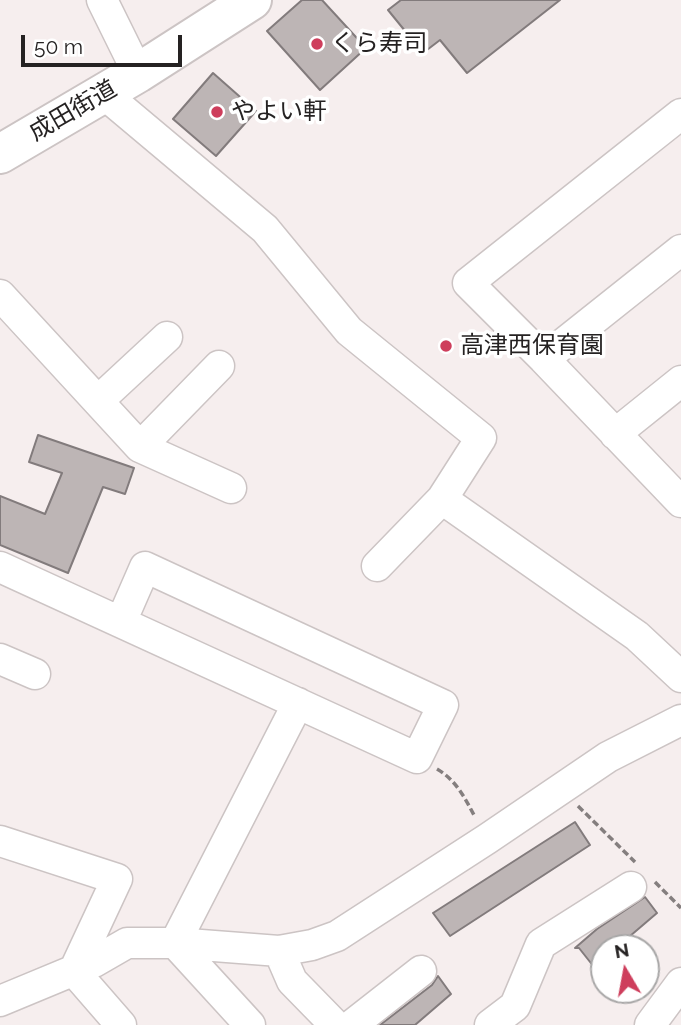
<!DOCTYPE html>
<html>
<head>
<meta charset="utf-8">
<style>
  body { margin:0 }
  #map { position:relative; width:681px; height:1025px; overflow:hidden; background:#f6eeee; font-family:Raleway,sans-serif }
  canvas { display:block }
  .north { position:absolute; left:590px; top:934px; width:70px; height:70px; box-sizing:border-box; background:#fff; border:2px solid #a8a7a7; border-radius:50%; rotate:350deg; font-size:19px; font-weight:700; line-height:28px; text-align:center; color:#252222 }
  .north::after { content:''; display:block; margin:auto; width:24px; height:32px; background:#ce3e5c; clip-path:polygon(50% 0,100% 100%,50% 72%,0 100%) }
  .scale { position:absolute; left:21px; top:35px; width:161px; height:32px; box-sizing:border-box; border:4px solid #252222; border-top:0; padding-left:9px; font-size:21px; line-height:24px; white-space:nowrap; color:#252222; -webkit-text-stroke:5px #fff; paint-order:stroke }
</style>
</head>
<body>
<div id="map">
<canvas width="681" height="1025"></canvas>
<div class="north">N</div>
<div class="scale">50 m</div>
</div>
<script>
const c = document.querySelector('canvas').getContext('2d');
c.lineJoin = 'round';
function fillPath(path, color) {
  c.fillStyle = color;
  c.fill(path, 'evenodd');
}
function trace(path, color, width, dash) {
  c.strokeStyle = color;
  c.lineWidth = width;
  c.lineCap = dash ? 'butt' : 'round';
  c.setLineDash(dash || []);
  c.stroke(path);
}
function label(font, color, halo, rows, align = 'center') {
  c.font = font + ' Raleway,"Noto Sans JP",sans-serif';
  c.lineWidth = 7;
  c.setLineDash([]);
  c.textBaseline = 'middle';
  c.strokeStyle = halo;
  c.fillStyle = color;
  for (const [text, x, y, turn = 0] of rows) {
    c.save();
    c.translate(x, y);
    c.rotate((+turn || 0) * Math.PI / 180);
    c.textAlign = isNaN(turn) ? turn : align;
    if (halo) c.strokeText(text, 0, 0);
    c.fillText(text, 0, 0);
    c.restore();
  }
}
const building = new Path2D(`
  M302,0H322L366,48L320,90L267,31Z
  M401,0H560L467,73L440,40L423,53L388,10Z
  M213,73L256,111L216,156L173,119Z
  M38,435L134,468L125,494L103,487L68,573L0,545V496L45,514L62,473L29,462Z
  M575,822L590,845L450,936L433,913Z
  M645,897L657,913L616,948H604V958L594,967L579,948H575L597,929Z
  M438,976L451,994L415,1025H380L432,985Z`);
const path = new Path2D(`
  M437,769C456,780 465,798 475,817
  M578,806L635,862
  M655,882L681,908`);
const minor = new Path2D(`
  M102,0L138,73
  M103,93L265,229L349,331L481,438L442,499
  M681,250L544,359L681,502
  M0,295L140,447L219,366
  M544,359L468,283L681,114
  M98,401L167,337
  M615,434L681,381
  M140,447L231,488
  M377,566L442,499L637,636L681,677
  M0,567L417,758L443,705L145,567L121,622
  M0,659L35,674
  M0,841L117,879L74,971
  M74,971L121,1025
  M0,1001L94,962L127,943H175L279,951
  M250,1025L175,943L298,703
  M335,1025L292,981L279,951L312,945L337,936L487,839L608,757L681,720
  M352,1025L421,971
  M490,1025L515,1006L541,944L631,887
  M650,1025L681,983`);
const highway = new Path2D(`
  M0,154L138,73L252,0`);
const markers = [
  [317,44,7,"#ce3e5c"],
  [217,112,7,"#ce3e5c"],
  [446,346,7,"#ce3e5c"]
];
const poiNames = [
  ["くら寿司",331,44],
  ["やよい軒",231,112],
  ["高津西保育園",460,346]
];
const streetNames = [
  ["成田街道",73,111,-30]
];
fillPath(building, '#bdb5b5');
trace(building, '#827b7c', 2);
trace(minor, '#ccc4c4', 33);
trace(highway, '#ccc4c4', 42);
trace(path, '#847e7e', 3.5, [7, 3.5]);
trace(minor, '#fff', 30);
trace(highway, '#fff', 38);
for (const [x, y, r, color] of markers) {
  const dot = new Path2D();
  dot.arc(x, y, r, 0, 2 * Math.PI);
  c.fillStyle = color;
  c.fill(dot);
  trace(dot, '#fff', 2.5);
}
label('24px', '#252222', '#fff', poiNames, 'left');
label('24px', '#252222', '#fff', streetNames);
</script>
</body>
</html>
